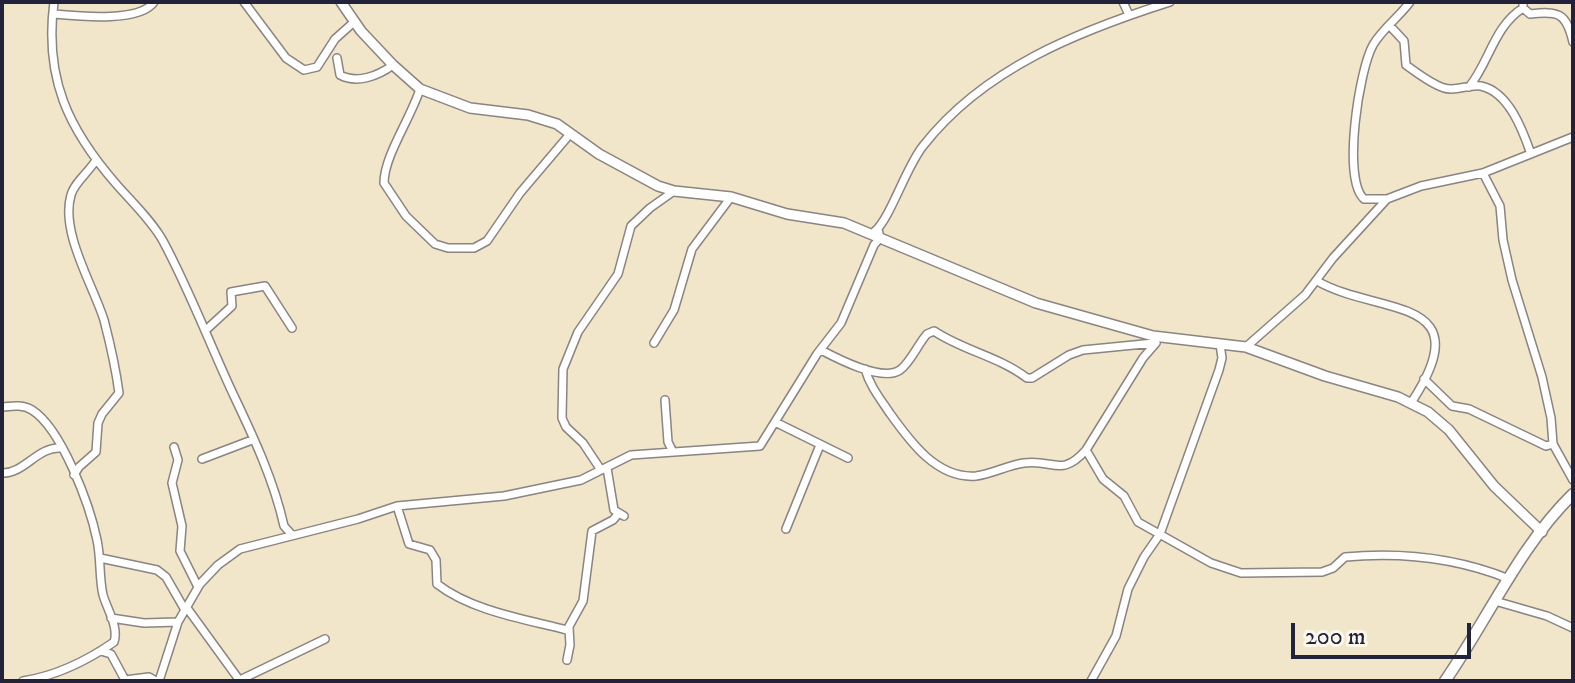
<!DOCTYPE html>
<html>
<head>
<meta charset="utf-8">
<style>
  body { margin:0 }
  #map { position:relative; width:1575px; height:683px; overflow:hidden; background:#f1e5ca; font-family:"IM FELL DW Pica",serif }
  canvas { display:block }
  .frame { position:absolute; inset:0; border:4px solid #22223b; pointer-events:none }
  .scale { position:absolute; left:1291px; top:623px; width:180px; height:36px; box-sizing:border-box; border:4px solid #22223b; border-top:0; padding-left:10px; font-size:24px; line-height:28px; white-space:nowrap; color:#22223b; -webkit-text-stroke:6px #fbf7ec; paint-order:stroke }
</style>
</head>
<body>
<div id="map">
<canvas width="1575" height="683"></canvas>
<div class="frame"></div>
<div class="scale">200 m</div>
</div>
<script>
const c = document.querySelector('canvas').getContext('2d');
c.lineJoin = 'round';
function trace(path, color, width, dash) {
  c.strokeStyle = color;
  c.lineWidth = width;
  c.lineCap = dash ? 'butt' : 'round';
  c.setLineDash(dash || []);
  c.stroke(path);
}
const minor = new Path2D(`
  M54,2C44,78 68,129 117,185C132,202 152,221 163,241C190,291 210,345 234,396C254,438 274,481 284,526L292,535
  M244,2L286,58L304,70L317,67L335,39L354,22
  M1123,2L1129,15
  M1523,8L1530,14C1558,11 1566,12 1573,42
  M53,14C76,16 140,23 154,2
  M1390,26L1404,41L1406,65C1417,73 1431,84 1444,88C1456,92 1468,84 1481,86C1509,92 1523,131 1531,154
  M337,58L340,75C357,84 378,76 393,65
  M1469,87C1489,63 1494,26 1523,8V2
  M420,89C411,118 384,156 384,183L406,216L435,244L448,248H474L487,241L520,193L570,134
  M1483,173L1500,206L1503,240L1512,280L1542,377L1551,418L1553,444L1573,480
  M1387,199H1364C1342,179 1359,70 1373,45C1382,29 1399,17 1410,2
  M875,231C890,219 906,167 923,146C984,68 1079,31 1170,2
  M1317,281C1378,316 1483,294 1411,403
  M207,329L232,306L231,292L265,286L292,328
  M654,343L674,310L692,249L731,197
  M1246,347L1305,295L1333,258L1387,199L1421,186L1483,173L1573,137
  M821,350C838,359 882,382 900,370C911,362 918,344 927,334L934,331C964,351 998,356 1027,378H1032L1069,355L1083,350L1154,343
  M865,369C870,386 879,397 889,412C909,440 936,479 976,476C992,474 1008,465 1024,463C1054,459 1061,478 1086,450L1143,358L1156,343
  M1424,379L1452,406L1469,409L1546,446L1553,444
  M665,400L668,442L673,452
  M2,407C12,406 23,404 32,410C62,429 90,506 97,540C101,558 99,578 103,595C107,609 119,627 114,642C88,660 55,676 23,681
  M777,423L848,458
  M174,447L178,460L172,483L182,526L180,551L198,587
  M1086,450L1103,479L1124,496L1138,522L1211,563L1241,573L1322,572L1333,568L1345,557C1401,552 1457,558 1509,579
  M202,459L252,440
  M607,468L614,510L624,516
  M601,470L583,443L566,427L562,418L563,369L578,332L618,274L631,226L650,208L674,191
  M2,473C24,474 38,446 61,448
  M74,475L79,467L96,452L98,423L102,414L119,393C116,370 110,343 104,320C93,285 60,232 71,195C74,183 88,173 96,160
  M397,506L409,544L430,550L436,560L437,584C472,611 524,619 567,630L583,601L592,531L613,520L619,513
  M786,529L820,445
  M100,558L157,570L166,577L185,610
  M1495,601L1547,616L1573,628
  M187,608L240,681
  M111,618L144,623L178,622
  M101,651L111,654L125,680L149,677L156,681
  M567,660L570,645L569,628
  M240,680L325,639
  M159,681L178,622L200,584L218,565L240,549L358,519L397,506L504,496L581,480L631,455L760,446L817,354L841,323L874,245L880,238L878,229
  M1091,681L1116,636L1128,589L1144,557L1160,534L1219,370L1222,358L1220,344`);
const tertiary = new Path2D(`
  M341,2L361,31L393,65L420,89L470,108L528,115L557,124L599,154L658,186L674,191L731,197L787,214L844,223L1036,303L1153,336L1246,347L1325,376L1398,397L1428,412L1449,430L1494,486L1542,532`);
const secondary = new Path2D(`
  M1445,681C1486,622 1521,544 1573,494`);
trace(minor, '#8a8482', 10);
trace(tertiary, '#8a8482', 12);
trace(secondary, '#8a8482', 13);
trace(minor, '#fff', 7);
trace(tertiary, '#fff', 9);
trace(secondary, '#fff', 10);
</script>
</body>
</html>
